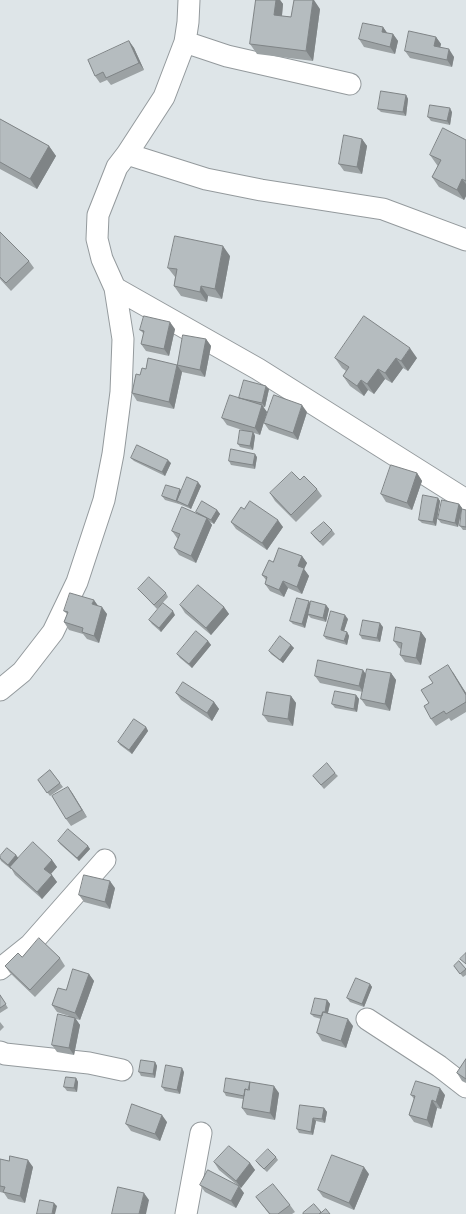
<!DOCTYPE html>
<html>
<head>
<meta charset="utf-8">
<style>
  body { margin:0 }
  canvas { display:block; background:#dee5e8 }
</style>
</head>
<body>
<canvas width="466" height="1214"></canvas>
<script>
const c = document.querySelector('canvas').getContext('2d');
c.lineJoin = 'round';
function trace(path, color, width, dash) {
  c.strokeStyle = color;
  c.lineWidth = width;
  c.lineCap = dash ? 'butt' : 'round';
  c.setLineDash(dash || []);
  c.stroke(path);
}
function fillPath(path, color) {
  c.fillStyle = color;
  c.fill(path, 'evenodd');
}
const minor = new Path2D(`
  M189,0L188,22L185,42L164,97L127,154L117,167L98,215L97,239L102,259L115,288L258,369L466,500
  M185,42L227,56L350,84
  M127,154L206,179L261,190L383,209L466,240
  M0,690L22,672L53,632L77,582L104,500L113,454L121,392L123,339L115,288
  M0,969L30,945L105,860
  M367,1019L439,1066L466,1087
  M0,1052L5,1054L89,1063L122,1070
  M186,1214L201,1133`);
const wall = new Path2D(`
  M256,0H280L283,4L282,16L291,17L320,9L313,61L257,54L250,44Z
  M383,27L387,33L393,34L398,41L395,54L364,47L359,39Z
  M436,37L441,44L440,47L454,57L452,67L410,58L405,51Z
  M129,41L134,48L144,70L111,85L107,80L100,83L95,76Z
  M406,95L408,99L406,116L381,112L378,109Z
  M452,112L450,125L431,121L428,117Z
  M0,119L49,146L56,156L37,189L0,169Z
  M362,139L367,146L362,174L344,171L339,164Z
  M466,140V196L464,200L439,187L432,177L438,166L437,165L430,155Z
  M0,232L29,261L34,268L11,291L0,279Z
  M230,256L222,299L208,296L207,302L181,296L174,286L175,277L168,268Z
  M175,329L169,356L146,351L141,344L144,334L140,330Z
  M206,339L211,346L205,377L182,372L174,409L137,401L132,393L140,375L146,369L177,365Z
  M335,358H417L408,371L403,368L392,383L385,379L374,394L368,390L364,396L350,386L343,376L346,371L342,368Z
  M269,389L265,407H263L267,412L260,435L254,433L255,436L253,450L240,447L238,444L245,431L227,425L222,418L239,398Z
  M307,412L298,440L269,430L264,423Z
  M257,457L255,469L231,465L229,461Z
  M131,458L171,463L165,476L134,461Z
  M417,473L422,481L412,510L386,502L381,494Z
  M300,480L317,489L322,496L296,522L275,501L270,493Z
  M201,486L191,509L179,504L165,500L162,496L180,489L181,491Z
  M438,498L440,501L436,526L422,523L419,520Z
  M459,504L462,508L458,527L441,523L438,519Z
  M244,509L283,527L267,550L236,529L231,522Z
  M217,510L220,514L214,524L210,522L212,525L196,563L179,555L174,548L178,539L177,538L172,531L198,514L196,512Z
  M466,510V530H463L460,526Z
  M332,530L335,534L323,546L314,537L311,533Z
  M302,556L307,563L304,569L309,576L302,594L288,588L284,597L270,591L265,584L266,580L262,575L273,562Z
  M138,589L166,593L168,597L157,609L141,592Z
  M311,604L326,605L329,609L326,622L311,618L308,615L305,628L293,624L290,621Z
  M180,605L224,607L229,614L211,635L185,613Z
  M98,606L107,614L99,643L87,639L83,634L69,630L64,622L67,614L64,611Z
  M175,615L161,632L152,624L149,620Z
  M348,619L344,631L347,632L349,636L347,645L326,639L324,636Z
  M383,627L380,642L362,639L360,635Z
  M421,632L426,639L421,665L405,662L400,655L401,649L399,648L394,641Z
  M208,641L211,645L192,668L180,658L177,654Z
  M291,645L294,648L283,663L271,654L269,651Z
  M453,672L466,693V712L451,721L449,718L436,726L431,719Z
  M391,673L396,680L390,711L366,706L361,699L363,692L320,683L315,676Z
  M176,693L214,702L219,709L212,721L181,700Z
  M356,695L359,699L357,712L335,708L332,704Z
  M291,696L296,703L293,726L268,722L263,715Z
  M146,727L148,731L132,754L120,745L118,742Z
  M50,770L63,787L50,796L38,780Z
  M335,773L338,776L324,789L313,776Z
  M68,787L87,817L71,826L66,819Z
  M58,841L88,846L90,849L79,861L60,844Z
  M16,855L18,858L52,860L57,867L51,874L57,882L42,899L15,875L11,868V869L1,861L0,859V856Z
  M115,888L110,909L84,902L79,895Z
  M22,957L60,958L65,966L35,997L10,973L5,966Z
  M459,961L466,969V975L463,977L454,966Z
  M89,974L94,981L80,1020L76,1019L80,1025L74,1055L57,1052L52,1045L69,1016L57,1012L52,1005L66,990Z
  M370,984L372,987L364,1007L350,1002L347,998Z
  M0,995L8,1008L0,1013Z
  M327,1000L330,1004L328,1013L353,1026L346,1048L322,1041L317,1033L321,1019L314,1017L311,1014Z
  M0,1022L4,1027L0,1031Z
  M466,1059V1083L462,1081L457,1073Z
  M155,1062L157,1066L155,1078L141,1076L139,1072Z
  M184,1072L180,1094L165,1091L162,1087Z
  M76,1078L78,1082L77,1092L67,1091L64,1087Z
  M224,1092L279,1093L275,1120L247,1115L242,1108L243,1099L226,1096Z
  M411,1095H445L441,1109L437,1108L432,1128L414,1122L409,1115L414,1099Z
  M324,1108L327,1112L325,1123L316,1121L313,1135L299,1133L297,1129Z
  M167,1122L160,1141L131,1131L126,1124Z
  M276,1157L278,1160L267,1172L259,1165L256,1161Z
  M0,1159L33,1167L25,1203L8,1199L4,1193L0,1192Z
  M214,1162L250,1163L255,1170L241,1188L219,1170Z
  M369,1174L354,1210L323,1197L318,1190Z
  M200,1185L244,1193L236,1208L205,1192Z
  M256,1197L290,1205L295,1212L292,1214H269Z`);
const shadedWall = new Path2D(`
  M276,0H280L283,4L281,25L274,15Z
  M313,0H314L320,9L313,61L306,51Z
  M383,27L388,34L382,32Z
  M393,34L398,41L395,54L390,47Z
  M436,37L441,44L439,53L434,46Z
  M129,41L134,48L144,70L139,63Z
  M449,49L454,57L452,67L447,60Z
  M406,95L408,99L406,116L403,112Z
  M450,108L452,112L450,125L447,121Z
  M362,139L367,146L362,174L357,167Z
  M49,146L56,156L37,189L30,179Z
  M462,179L466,184V196L464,200L457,190Z
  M223,246L230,256L222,299L215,289Z
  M201,286L208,296L207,302L200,292Z
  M170,322L175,329L169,356L164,349Z
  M206,339L211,346L205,377L200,370Z
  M410,348L417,358L408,371L401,361Z
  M396,358L403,368L392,383L385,373Z
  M177,365L182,372L174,409L169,402Z
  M378,369L385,379L374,394L367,384Z
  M361,380L368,390L364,396L357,386Z
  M266,386L269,389L265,407L262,403Z
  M262,405L267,412L260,435L255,428Z
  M302,405L307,412L298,440L293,433Z
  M253,432L255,436L253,450L250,446Z
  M255,454L257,457L255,469L253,465Z
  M168,460L171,463L165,476L162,472Z
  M417,473L422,481L412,510L407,503Z
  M198,482L201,486L191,509L188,506Z
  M180,489L182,493L177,501L179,504L176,501Z
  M438,498L440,501L436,526L433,522Z
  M459,504L462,508L458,527L455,523Z
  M217,510L220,514L214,524L211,520Z
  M207,518L212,525L196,563L191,556Z
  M278,520L283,527L267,550L262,543Z
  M302,556L307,563L304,569L309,576L302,594L297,587L298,566Z
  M283,581L288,588L284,597L279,590Z
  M94,600L99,607L92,604Z
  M309,601L311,605L305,628L302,624Z
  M326,605L329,609L326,622L323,618Z
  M102,607L107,614L99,643L94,636Z
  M224,607L229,614L211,635L206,628Z
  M173,611L175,615L161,632L159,628Z
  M345,615L348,619L343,634L341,630Z
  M380,623L383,627L380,642L377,638Z
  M347,632L349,636L347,645L344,641Z
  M421,632L426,639L421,665L416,658Z
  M208,641L211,645L192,668L189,664Z
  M291,645L294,648L283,663L280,660Z
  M448,665L466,693V695Z
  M363,670L368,677L364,693L359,686Z
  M391,673L396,680L390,711L385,704Z
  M356,695L359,699L357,712L354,709Z
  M291,696L296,703L293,726L288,719Z
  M214,702L219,709L212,721L207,713Z
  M146,727L148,731L132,754L129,750Z
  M68,787L73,794L87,817L82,810Z
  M88,846L90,849L79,861L77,858Z
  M16,855L19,859L11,869L8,865Z
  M52,860L57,867L49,876L44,869Z
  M52,875L57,882L42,899L37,892Z
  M110,881L115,888L110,909L105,902Z
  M89,974L94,981L80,1020L75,1013Z
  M370,984L372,987L364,1007L362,1004Z
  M327,1000L330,1004L326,1020L324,1016Z
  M75,1018L80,1025L74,1055L69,1048Z
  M348,1019L353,1026L346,1048L341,1041Z
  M155,1062L157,1066L155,1078L153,1074Z
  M182,1068L184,1072L180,1094L177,1090Z
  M76,1078L78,1082L77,1092L74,1088Z
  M274,1086L279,1093L275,1120L270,1113Z
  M440,1088L445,1095L441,1109L436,1102Z
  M432,1100L437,1108L432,1128L427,1120Z
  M324,1108L327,1112L325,1123L322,1119Z
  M162,1115L167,1122L160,1141L155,1134Z
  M313,1118L316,1121L313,1135L311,1132Z
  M28,1160L33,1167L25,1203L20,1196Z
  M250,1163L255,1170L241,1188L236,1181Z
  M364,1167L369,1174L354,1210L349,1203Z
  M239,1186L244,1193L236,1208L231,1201Z
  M144,1193L149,1200L146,1214H139Z
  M54,1203L57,1206L55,1214H52Z`);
const building = new Path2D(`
  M256,0H276L274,15L291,17L294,0H313L306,51L250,44Z
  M363,23L383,27L382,32L393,34L390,47L359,39Z
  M409,31L436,37L434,46L449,49L447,60L405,51Z
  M129,41L139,63L106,78L103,72L95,76L88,60Z
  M381,91L406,95L403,112L378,109Z
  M430,105L450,108L447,121L428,117Z
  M0,119L49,146L30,179L0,162Z
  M443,128L466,140V181L462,179L457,190L432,177L441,160L430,155Z
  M344,135L362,139L357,167L339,164Z
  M0,232L29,261L6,283L0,277Z
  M175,236L223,246L215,289L201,286L200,292L174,286L177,269L168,268Z
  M144,316L170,322L164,349L141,344L144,331L140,330Z
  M364,316L410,348L401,361L396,358L385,373L378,369L367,384L361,380L357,386L343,376L349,367L335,358Z
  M183,335L206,339L200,370L177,365L169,402L132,393L136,374L140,375L142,368L146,369L148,358L177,365Z
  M244,380L266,386L262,403L239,398Z
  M230,395L262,405L255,428L222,418Z
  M274,395L302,405L293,433L264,423Z
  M240,430L253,432L250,446L238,444Z
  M137,445L168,460L162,472L131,458Z
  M231,449L255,454L253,465L229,461Z
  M391,465L417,473L407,503L381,494Z
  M292,472L300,480L304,476L317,489L291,515L270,493Z
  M187,477L198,482L188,506L177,501Z
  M166,485L180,489L176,501L162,496Z
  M423,495L438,498L433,522L419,520Z
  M442,500L459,504L455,523L438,519Z
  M202,501L217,510L211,520L196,512Z
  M250,501L278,520L262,543L231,522L241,507L244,509Z
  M182,507L207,518L191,556L174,548L180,534L172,531Z
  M462,509L466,510V527L460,526Z
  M324,522L332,530L320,542L311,533Z
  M279,548L302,556L298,566L304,568L297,587L283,581L279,590L265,584L267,577L262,575L269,560L273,562Z
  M149,577L166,593L154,605L138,589Z
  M198,585L224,607L206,628L180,605Z
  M70,593L94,600L92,604L102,607L94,636L82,632L83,628L64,622L68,612L64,611Z
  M297,598L309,601L302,624L290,621Z
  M311,601L326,605L323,618L308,614Z
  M163,603L173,611L159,628L149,620Z
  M331,611L345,615L341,630L347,632L344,641L324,636Z
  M363,620L380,623L377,638L360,635Z
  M396,627L421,632L416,658L400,655L402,643L394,641Z
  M196,631L208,641L189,664L177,654Z
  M280,636L291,645L280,660L269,651Z
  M318,660L363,670L359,686L315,676Z
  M448,665L466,695V702L446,714L444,711L431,719L424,706L429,703L421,690L433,683L429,677Z
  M367,669L391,673L385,704L361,699Z
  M183,682L214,702L207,713L176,693Z
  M335,691L356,695L354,709L332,704Z
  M267,692L291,696L288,719L263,715Z
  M134,719L146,727L129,750L118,742Z
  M327,763L335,773L321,785L313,776Z
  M50,770L60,783L47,793L38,780Z
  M68,787L82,810L66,819L52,796Z
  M68,829L88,846L77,858L58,841Z
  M33,842L52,860L44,869L52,875L37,892L10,867Z
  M7,848L16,855L8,865L0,858V856Z
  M84,875L110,881L105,902L79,895Z
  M39,938L60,958L30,990L5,966L18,953L22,957Z
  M466,953V964L460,959Z
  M459,961L466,969L460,974L454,966Z
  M73,969L89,974L75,1013L52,1005L58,988L66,990Z
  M356,978L370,984L362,1004L347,998Z
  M0,995L6,1004L0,1008Z
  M315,998L327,1000L325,1012H323L322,1016L311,1014Z
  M323,1012L348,1019L341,1041L317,1033Z
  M58,1014L75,1018L69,1048L52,1045Z
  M466,1059V1079L457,1073Z
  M141,1060L155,1062L153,1074L139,1072Z
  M166,1065L182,1068L177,1090L162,1087Z
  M66,1077L76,1078L74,1088L64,1087Z
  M226,1078L250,1082L248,1090L245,1089L244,1096L224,1092Z
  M416,1081L440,1088L436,1102L432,1100L427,1120L409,1115L415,1096L411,1095Z
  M250,1082L274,1086L270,1113L242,1108L245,1089L249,1090Z
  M132,1104L162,1115L155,1134L126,1124Z
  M300,1105L324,1108L322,1119L313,1118L311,1132L297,1129Z
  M229,1146L250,1163L236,1181L214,1162Z
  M268,1149L276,1157L264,1169L256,1161Z
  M332,1155L364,1167L349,1203L318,1190Z
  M10,1156L28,1160L20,1196L3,1192L5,1187L0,1186V1159L9,1161Z
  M208,1170L239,1186L231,1201L200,1185Z
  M273,1184L290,1205L278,1214H270L256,1197Z
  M118,1187L144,1193L139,1214H112Z
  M40,1200L54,1203L52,1214H37Z
  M314,1204L321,1212L319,1214H303V1213Z
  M326,1209L330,1214H320Z`);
trace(minor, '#949a9d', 23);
trace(minor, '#fff', 21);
fillPath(wall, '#9ca2a4');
fillPath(shadedWall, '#7f8486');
fillPath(building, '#b5bcbf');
trace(building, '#7f8486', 1);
</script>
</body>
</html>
